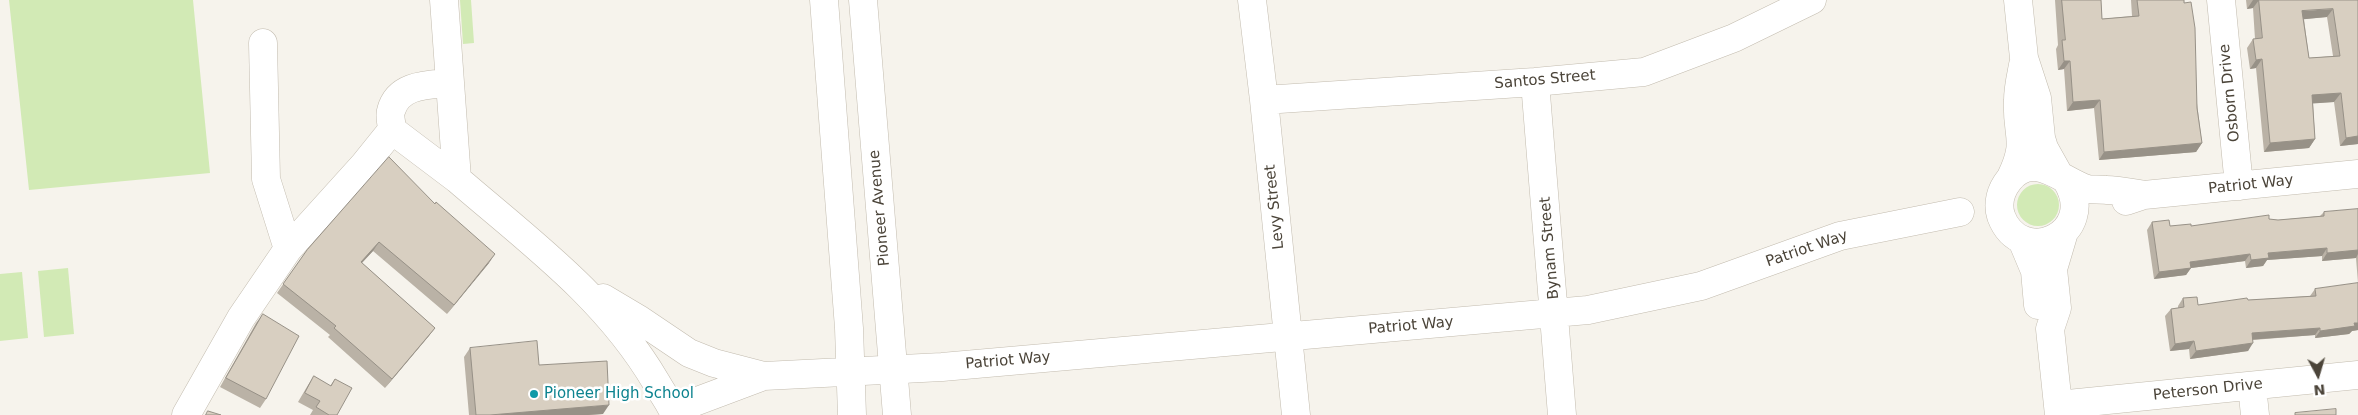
<!DOCTYPE html>
<html>
<head>
<meta charset="utf-8">
<style>
  body { margin:0 }
  #map { position:relative; width:2358px; height:415px; overflow:hidden; background:#f6f3ec; font-family:"DejaVu Sans",sans-serif }
  canvas { display:block }
  .north { position:absolute; left:2293px; top:350px; width:50px; height:50px; -webkit-text-stroke:4px #fff; paint-order:stroke; rotate:174deg; font-size:14px; font-weight:700; line-height:20px; text-align:center; color:#4b4439 }
  .north::after { content:''; display:block; margin:auto; width:18px; height:22px; background:#4b4439; clip-path:polygon(50% 0,100% 100%,50% 72%,0 100%) }
</style>
</head>
<body>
<div id="map">
<canvas width="2358" height="415"></canvas>
<div class="north">N</div>
</div>
<script>
const c = document.querySelector('canvas').getContext('2d');
c.lineJoin = 'round';
function fillPath(path, color) {
  c.fillStyle = color;
  c.fill(path, 'evenodd');
}
function trace(path, color, width, dash) {
  c.strokeStyle = color;
  c.lineWidth = width;
  c.lineCap = dash ? 'butt' : 'round';
  c.setLineDash(dash || []);
  c.stroke(path);
}
function label(font, color, halo, rows, align = 'center') {
  c.font = font + ' "DejaVu Sans",sans-serif';
  c.lineWidth = 5;
  c.setLineDash([]);
  c.textBaseline = 'middle';
  c.strokeStyle = halo;
  c.fillStyle = color;
  for (const [text, x, y, turn = 0] of rows) {
    c.save();
    c.translate(x, y);
    c.rotate((+turn || 0) * Math.PI / 180);
    c.textAlign = isNaN(turn) ? turn : align;
    if (halo) c.strokeText(text, 0, 0);
    c.fillText(text, 0, 0);
    c.restore();
  }
}
const green = new Path2D(`
  M9,0H193L210,173L29,190Z
  M460,0H471L474,43L463,44Z
  M2017 205a21 21 0 1 1 42 0a21 21 0 1 1-42 0Z
  M68,268L74,334L44,337L38,271Z
  M22,272L28,338L0,341V274Z`);
const minor = new Path2D(`
  M444,0L457,179C530,242 606,297 656,382C662,393 670,403 675,415
  M824,0L849,328L852,415
  M863,0L897,415
  M1252,0L1264,100L1296,415
  M2018,0L2024,58L2037,98L2041,138L2044,148L2058,173
  M2221,0L2239,186
  M263,43L266,179L288,249
  M1535,82L1562,415
  M450,83C428,85 398,84 391,111C389,116 392,124 392,130L457,179
  M1264,100L1535,82L1644,72L1734,38L1812,0
  M2011,177C2029,140 2016,136 2018,100C2018,88 2021,76 2023,65
  M2067,181C2099,235 2021,269 2001,216C1997,203 2001,190 2009,180C2033,149 2063,182 2087,189C2094,190 2099,189 2106,190C2119,190 2132,193 2144,195
  M2126,201L2144,195L2358,174
  M2022,240L2035,271L2038,305
  M603,298L640,320L689,353L714,363L764,376
  M2252,386L2255,415
  M2058,405L2358,375
  M673,410L764,376L942,367L1588,310L1701,286L1840,236L1960,212
  M186,415L241,318L288,249L363,166L392,130
  M2059,415L2050,329L2057,308L2053,269L2064,232`);
const wall = new Path2D(`
  M2055,0H2101L2102,19L2132,16L2131,0H2184L2202,143L2196,152L2099,160L2094,108L2067,111L2064,69L2058,70L2056,49L2058,45Z
  M2246,0H2358V144L2340,146L2334,102L2313,103L2315,139L2309,148L2264,152L2256,68L2250,69L2247,48L2253,39H2255L2253,8L2247,9ZM2327,17L2333,56L2309,58L2304,19Z
  M389,157L489,263L447,314L373,251L362,263L435,328L428,337L385,388L328,337L330,335L277,293L307,250Z
  M2358,209V330L2352,331L2349,334L2315,338V335L2253,340L2248,351L2190,359L2189,349L2170,351L2165,316L2171,309L2178,308V306L2183,298L2198,305L2248,300L2310,296L2315,289L2358,283L2356,258L2322,261V256L2267,260L2263,266L2246,268L2245,261L2191,268L2186,275L2154,279L2147,230L2152,222L2170,226H2191L2269,219L2278,220L2320,216L2324,212Z
  M263,314L266,399L260,408L220,387L256,323Z
  M470,348L539,365L603,414L588,415H469L464,357Z
  M314,376L330,386L335,379L337,415H310L313,410L298,402L308,385Z`);
const shadedWall = new Path2D(`
  M2253,0H2259L2253,8L2247,9Z
  M2333,9L2327,17L2296,20L2302,11Z
  M2262,59L2256,68L2250,69L2256,60Z
  M2064,61H2070L2064,69L2058,70Z
  M2341,93L2334,102L2306,104L2312,95Z
  M2100,100L2094,108L2067,111L2073,102Z
  M2358,136V144L2340,146L2346,138Z
  M2315,139L2309,148L2264,152L2270,143Z
  M2202,143L2196,152L2099,160L2104,152Z
  M379,242L373,251L354,271L361,262Z
  M2327,248L2322,256L2267,260L2263,266L2246,268L2251,260L2268,253Z
  M2358,250V254L2356,258L2322,261L2327,253Z
  M495,254L489,263L447,314L454,305Z
  M2250,254L2245,261L2191,268L2186,275L2154,279L2159,272L2190,262Z
  M2354,323H2358V330L2352,331L2349,334L2315,338L2320,331Z
  M435,328L428,337L385,388L392,379Z
  M2320,328L2315,335L2247,340L2252,333Z
  M2194,341L2189,349L2170,351L2175,344Z
  M2253,343L2248,351L2190,359L2196,351Z
  M609,405L603,414L588,415H490Z`);
const building = new Path2D(`
  M2062,0H2101L2102,19L2139,16L2137,0H2184V3L2191,2L2195,28L2197,108L2202,143L2104,152L2100,100L2073,102L2070,61H2064L2062,40H2065Z
  M2259,0H2358V136L2346,138L2341,93L2312,95L2315,139L2270,143L2262,59L2256,60L2253,39L2262,38ZM2333,9L2340,56L2309,58L2302,11Z
  M389,157L435,204L436,202L495,254L454,305L379,242L361,262L435,328L392,379L334,328L336,326L283,284L307,250Z
  M2358,209V250L2327,253V248L2268,253L2269,258L2251,260L2250,254L2190,262L2191,268L2159,272L2152,222L2169,220L2170,226L2191,224V226L2269,215V219L2278,220L2324,216V212Z
  M2358,283V323H2354L2355,326L2320,331V328L2252,333L2253,343L2196,351L2194,341L2175,344L2171,309L2184,307L2183,298L2197,297L2198,305L2247,298L2248,300L2316,296L2315,289Z
  M263,314L299,336L266,399L226,378Z
  M537,341L539,365L607,361L609,405L490,415H476L470,348Z
  M314,376L331,386L335,379L352,388L337,415H329L316,407L320,401L305,393Z
  M2336,409V415H2295V413Z
  M208,411L221,415H206Z`);
const markers = [
  [534,394,5,"#0f9aa8"]
];
const streetNames = [
  ["Santos Street",1545,80,-5],
  ["Osborn Drive",2230,93,-96],
  ["Patriot Way",2251,185,-6],
  ["Levy Street",1275,207,-96],
  ["Pioneer Avenue",880,208,-95],
  ["Bynam Street",1550,248,-95],
  ["Patriot Way",1807,249,-19],
  ["Patriot Way",1411,326,-5],
  ["Patriot Way",1008,361,-5],
  ["Peterson Drive",2208,390,-6]
];
const cultureNames = [
  ["Pioneer High School",544,394]
];
fillPath(green, '#d2eab5');
trace(minor, '#c2bbae', 29);
trace(minor, '#fff', 28);
fillPath(wall, '#bab2a6');
fillPath(shadedWall, '#979187');
fillPath(building, '#d8cfc1');
trace(building, '#979187', 1);
for (const [x, y, r, color] of markers) {
  const dot = new Path2D();
  dot.arc(x, y, r, 0, 2 * Math.PI);
  c.fillStyle = color;
  c.fill(dot);
  trace(dot, '#fff', 2);
}
label('15px', '#4b4439', '#fff', streetNames);
label('15px', '#0d838f', '#fff', cultureNames, 'left');
</script>
</body>
</html>
